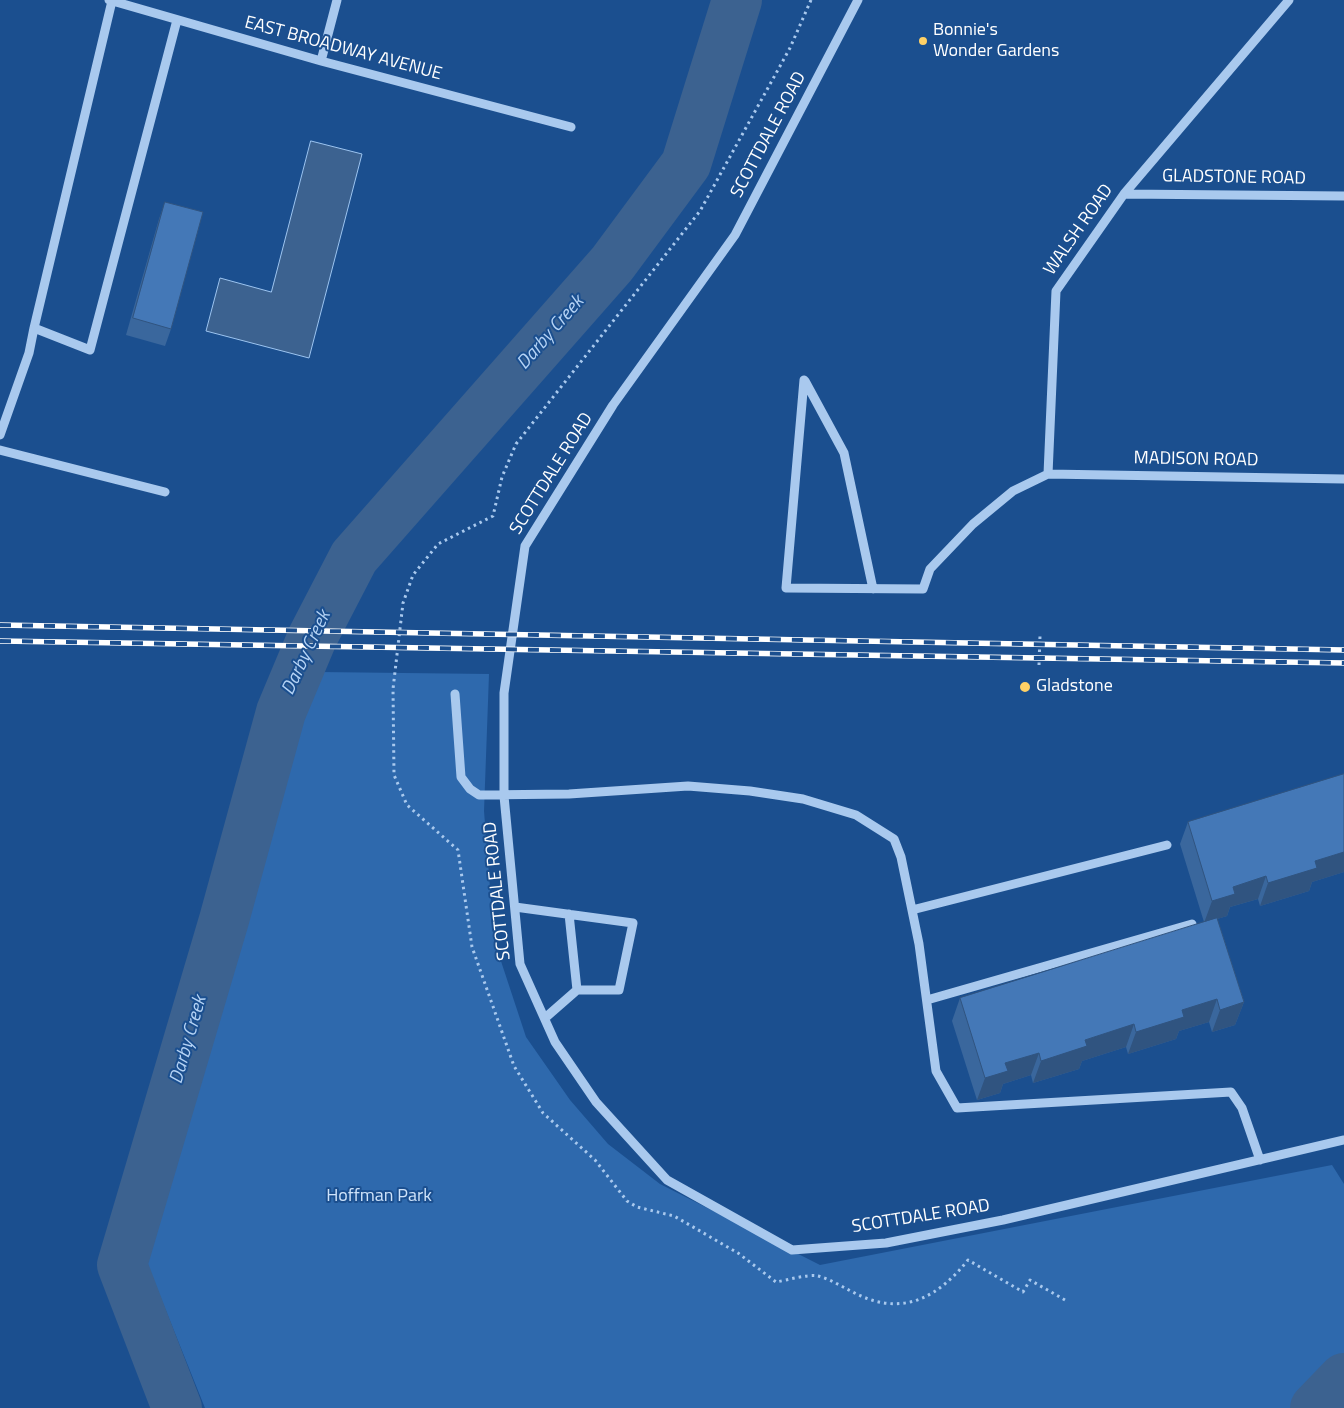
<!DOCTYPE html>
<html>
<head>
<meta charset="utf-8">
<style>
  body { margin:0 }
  canvas { display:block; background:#1b4f8f }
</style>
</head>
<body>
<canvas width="1344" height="1408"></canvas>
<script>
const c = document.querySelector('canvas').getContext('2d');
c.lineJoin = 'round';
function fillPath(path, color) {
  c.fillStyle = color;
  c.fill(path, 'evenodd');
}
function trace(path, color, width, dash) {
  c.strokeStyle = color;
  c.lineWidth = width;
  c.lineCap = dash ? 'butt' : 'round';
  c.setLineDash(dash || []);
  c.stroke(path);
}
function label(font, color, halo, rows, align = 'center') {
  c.font = font + ' "Titillium Web",sans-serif';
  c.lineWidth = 4;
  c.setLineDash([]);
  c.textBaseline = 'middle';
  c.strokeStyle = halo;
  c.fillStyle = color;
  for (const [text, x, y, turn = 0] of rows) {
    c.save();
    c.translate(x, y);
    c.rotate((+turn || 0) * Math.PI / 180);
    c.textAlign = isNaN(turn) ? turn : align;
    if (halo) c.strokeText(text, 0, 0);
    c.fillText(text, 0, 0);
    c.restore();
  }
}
const green = new Path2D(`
  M318,672L489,674L484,811L494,940L526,1037L570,1100L608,1144L660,1184L820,1265L1332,1165L1344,1184V1359L1294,1408H205L144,1256L181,1115Z`);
const water = new Path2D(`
  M311,141L362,154L309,358L206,331L220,278L271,292Z`);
const river = new Path2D(`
  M177,1408L122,1265L224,920L281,712L312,638L354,557L612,264L686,164L737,0
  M1315,1408L1344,1378`);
const path = new Path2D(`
  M811,0L790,48L700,211L516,444L502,477L493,516L438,544L413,575L403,603L393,689L394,775L407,805L458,850L472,947L514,1066L543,1113L595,1160L627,1201L637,1207L674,1216L738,1253L776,1282C788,1280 807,1274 818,1276C833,1280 847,1290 861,1296C906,1316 940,1295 968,1260L1023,1292L1030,1280L1065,1300
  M1039,665L1040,636`);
const minor = new Path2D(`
  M109,0L321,61L571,127
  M858,0L735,235L613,405L525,546L504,693V796L520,964L555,1042L596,1102L667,1180L792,1250L886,1243L1003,1220L1344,1140
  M112,1L34,328L90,350L177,20
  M321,61L337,0
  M1124,194L1344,196
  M804,380L786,588L923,589L930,569L973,524L1013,491L1048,474L1056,291L1124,194L1289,0
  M805,381L844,453L873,589
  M0,435L29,353L34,328
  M0,450L165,492
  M1048,474L1344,479
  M455,694L461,777L470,789L479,795L569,794L688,786L750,791L803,799L856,815L894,839L901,857L919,944L936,1071L957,1108L1231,1092L1242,1108L1260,1160
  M515,907L633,923L619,990H577L545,1018
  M912,910L1167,845
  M569,914L577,990
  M927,1000L1192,924`);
const rail = new Path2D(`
  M0,625L1344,650
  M0,641L1344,663`);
const wall = new Path2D(`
  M165,202L171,329L165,346L126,335L159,219Z
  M1344,774V872L1312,882L1309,891L1260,906L1258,899L1230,907L1227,916L1217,919L1244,1002L1235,1025L1212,1032L1209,1022L1179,1031L1176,1039L1128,1054L1126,1047L1082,1061L1079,1069L1033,1083L1031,1075L1003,1084L1000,1093L977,1100L952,1021L960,998L1204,922L1180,844L1188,822Z`);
const shadedWall = new Path2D(`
  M1344,852V872L1312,882L1309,891L1260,906L1268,883L1315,861Z
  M1266,876L1258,899L1230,907L1227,916L1204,923L1212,901L1233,887Z
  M1217,999L1209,1022L1179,1031L1176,1039L1128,1054L1136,1032L1182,1010Z
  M1244,1002L1235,1025L1212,1032L1220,1010Z
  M1134,1024L1126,1047L1082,1061L1079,1069L1033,1083L1041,1061L1085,1040Z
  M1039,1053L1031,1075L1003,1084L1000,1093L977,1100L985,1078L1005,1063Z`);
const building = new Path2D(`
  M165,202L203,212L171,329L133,318Z
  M1344,774V852L1315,861L1317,868L1268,883L1266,876L1233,887L1235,894L1212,901L1188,822Z
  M1217,918L1244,1002L1220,1010L1217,999L1182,1010L1184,1017L1136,1032L1134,1024L1085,1040L1087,1046L1041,1061L1039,1053L1005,1063L1008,1071L985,1078L960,998Z`);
const markers = [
  [923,41,5,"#ffd166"],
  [1025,687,6,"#ffd166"]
];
const poiNames = [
  ["Bonnie's",933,31],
  ["Wonder Gardens",933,52],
  ["Gladstone",1036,687]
];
const streetNames = [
  ["EAST BROADWAY AVENUE",343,49,15],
  ["SCOTTDALE ROAD",769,135,-62],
  ["GLADSTONE ROAD",1234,178,1],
  ["WALSH ROAD",1079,230,-55],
  ["MADISON ROAD",1196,460,1],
  ["SCOTTDALE ROAD",552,474,-58],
  ["SCOTTDALE ROAD",498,891,-96],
  ["SCOTTDALE ROAD",921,1217,-9]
];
const parkNames = [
  ["Hoffman Park",379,1197]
];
const waterNames = [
  ["Darby Creek",551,333,-49],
  ["Darby Creek",307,653,-65],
  ["Darby Creek",189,1040,-74]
];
fillPath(green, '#2e69ad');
fillPath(water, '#3c6290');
trace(water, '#9cc4f0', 1);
trace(river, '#3c6290', 50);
trace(path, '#a9c9ee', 3, [2.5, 4]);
trace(minor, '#a9c9ee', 9);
trace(rail, '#fff', 5.5);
trace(rail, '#1b4f8f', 4, [11]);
fillPath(wall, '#3a679d');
fillPath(shadedWall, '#305480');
fillPath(building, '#4478b7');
trace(building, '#305480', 1);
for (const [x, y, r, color] of markers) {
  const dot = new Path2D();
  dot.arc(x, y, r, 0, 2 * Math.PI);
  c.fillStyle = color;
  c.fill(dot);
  trace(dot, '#1b4f8f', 2);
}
label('18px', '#fff', '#1b4f8f', poiNames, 'left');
label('18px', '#fff', '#1b4f8f', streetNames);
label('18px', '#cfe3fa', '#1b4f8f', parkNames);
label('italic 19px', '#b5d3f5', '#1b4f8f', waterNames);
</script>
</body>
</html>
